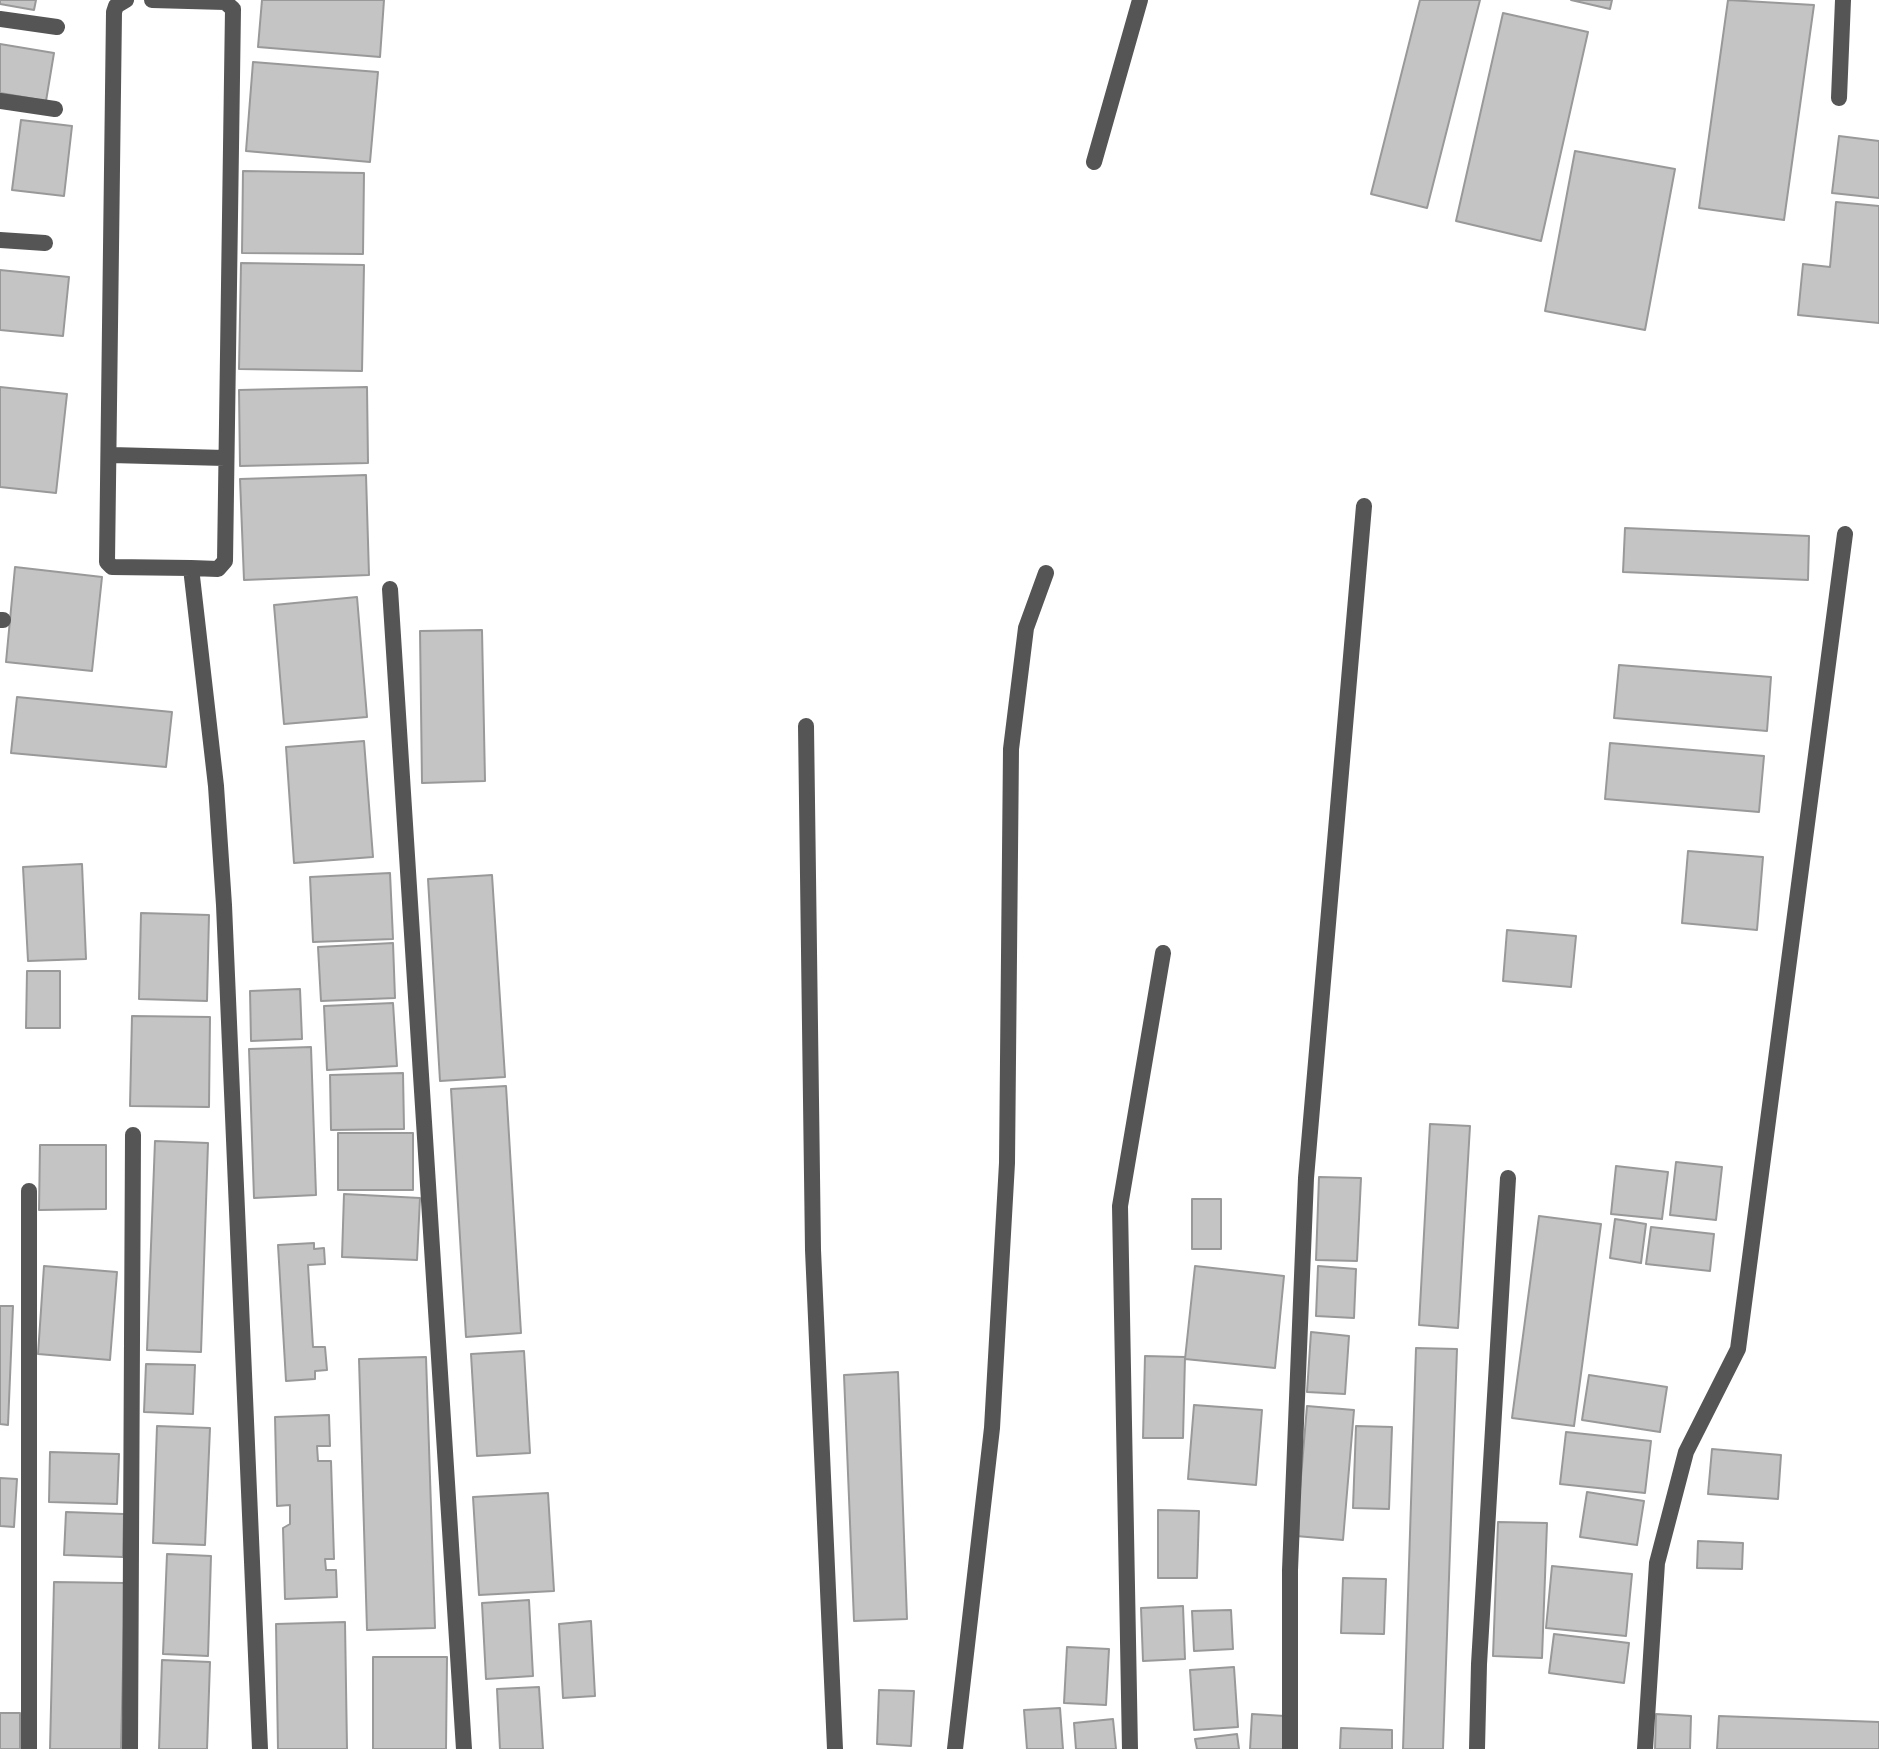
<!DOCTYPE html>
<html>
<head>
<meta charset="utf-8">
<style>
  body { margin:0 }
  canvas { display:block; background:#fff }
</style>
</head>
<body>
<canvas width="1879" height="1749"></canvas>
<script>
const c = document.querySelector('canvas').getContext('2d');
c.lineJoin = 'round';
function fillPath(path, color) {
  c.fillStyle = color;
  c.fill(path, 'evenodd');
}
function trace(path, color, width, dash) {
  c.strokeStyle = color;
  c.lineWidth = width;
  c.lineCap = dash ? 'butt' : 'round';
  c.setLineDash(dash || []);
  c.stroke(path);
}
const building = new Path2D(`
  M0,0H36L34,10L0,4Z
  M262,0H384L380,57L258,47Z
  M1420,0H1480L1427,208L1371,194Z
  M1571,0H1612L1610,9Z
  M1728,0L1814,5L1784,220L1699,208Z
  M1503,13L1588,32L1541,241L1456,221Z
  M0,44L54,53L46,101L0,93Z
  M253,62L378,72L370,162L246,151Z
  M21,120L72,126L64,196L12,190Z
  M1839,136L1879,141V198L1832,193Z
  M1575,151L1675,169L1645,330L1545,311Z
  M243,171L364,173L363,254L242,253Z
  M1836,202L1879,206V323L1798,315L1803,264L1830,267Z
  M241,263L364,265L362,371L239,369Z
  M0,270L69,277L63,336L0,330Z
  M0,387L67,394L56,493L0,487Z
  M367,387L368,463L240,466L239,390Z
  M366,475L369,575L244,580L240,479Z
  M1625,528L1809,536L1808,580L1623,572Z
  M15,567L102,577L92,671L6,662Z
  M357,597L367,717L284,724L274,605Z
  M482,630L485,781L422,783L420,631Z
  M1619,665L1771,677L1767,731L1614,718Z
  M17,697L172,712L166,767L11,753Z
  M364,741L373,857L294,863L286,747Z
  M1610,743L1764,756L1759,812L1605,799Z
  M1688,851L1763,857L1757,930L1682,923Z
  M82,864L86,959L28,961L23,867Z
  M390,873L393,939L313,942L310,877Z
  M492,875L505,1077L440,1081L428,879Z
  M141,913L209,915L207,1001L139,999Z
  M1507,930L1576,936L1571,987L1503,981Z
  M393,943L395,998L321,1001L318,947Z
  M27,971H60V1028H26Z
  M300,989L302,1039L251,1041L250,991Z
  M393,1003L397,1066L327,1070L324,1006Z
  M132,1016L210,1017L209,1107L130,1106Z
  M311,1047L316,1195L254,1198L249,1049Z
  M403,1073L404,1129L331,1130L330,1075Z
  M506,1086L521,1333L466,1337L451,1089Z
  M1430,1124L1470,1126L1458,1328L1419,1325Z
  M338,1133H413V1190H338Z
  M155,1141L208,1143L201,1352L147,1350Z
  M40,1145H106V1209L39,1210Z
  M1676,1162L1722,1167L1716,1220L1670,1215Z
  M1616,1166L1668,1172L1662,1219L1611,1214Z
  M1319,1177L1361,1178L1357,1261L1316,1260Z
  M344,1194L420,1198L417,1260L342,1257Z
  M1192,1199H1221V1249H1192Z
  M1539,1216L1601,1224L1574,1426L1512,1418Z
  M1615,1219L1646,1224L1641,1263L1610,1258Z
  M1651,1227L1714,1234L1710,1271L1646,1264Z
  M314,1243V1249L324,1248L325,1264L308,1265L313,1347H325L327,1370L315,1371V1379L286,1381L278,1245Z
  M44,1266L117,1272L110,1360L38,1354Z
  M1195,1266L1284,1276L1275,1368L1185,1359Z
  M1318,1266L1356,1269L1354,1318L1316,1316Z
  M0,1306H13L8,1425L0,1424Z
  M1311,1332L1349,1336L1345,1394L1307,1392Z
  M1416,1348L1457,1349L1443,1749H1403Z
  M524,1351L530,1453L477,1456L471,1354Z
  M1145,1356L1185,1357L1183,1438H1143Z
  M426,1357L435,1628L367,1630L359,1359Z
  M146,1364L195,1365L193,1414L144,1412Z
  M898,1372L907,1619L854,1621L844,1375Z
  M1589,1375L1667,1387L1660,1432L1582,1420Z
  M1194,1405L1262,1410L1256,1485L1188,1479Z
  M1307,1406L1354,1410L1343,1540L1296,1536Z
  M329,1415L330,1446H317L318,1461H331L334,1559H325L326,1570H336L337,1597L285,1599L283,1528L290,1524V1505L277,1506L275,1417Z
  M157,1426L210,1428L205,1545L153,1543Z
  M1356,1426L1392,1427L1389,1509L1353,1508Z
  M1566,1432L1651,1441L1645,1493L1560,1484Z
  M1712,1449L1781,1455L1778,1499L1708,1494Z
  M50,1452L119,1454L117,1504L49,1502Z
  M0,1478L17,1479L14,1527L0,1526Z
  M1587,1492L1644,1501L1637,1545L1580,1537Z
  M548,1493L554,1591L479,1595L473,1497Z
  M1158,1510L1199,1511L1197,1578H1158Z
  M66,1512L124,1514L123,1557L64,1555Z
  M1498,1522L1547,1523L1542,1658L1493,1656Z
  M1698,1541L1743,1543L1742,1569L1697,1568Z
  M167,1554L211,1556L208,1656L163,1654Z
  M1552,1566L1632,1574L1626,1636L1546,1628Z
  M1343,1578L1386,1579L1384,1634L1341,1633Z
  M54,1582L125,1583L121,1749H50Z
  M529,1600L533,1676L486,1679L482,1603Z
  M1183,1606L1185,1659L1143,1661L1141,1608Z
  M1231,1610L1233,1649L1194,1651L1192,1611Z
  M591,1621L595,1696L563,1698L559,1624Z
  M345,1622L347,1749H278L276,1624Z
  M1554,1634L1629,1643L1624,1683L1549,1673Z
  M1067,1647L1109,1649L1106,1705L1064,1703Z
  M373,1657H447L446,1749H373Z
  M162,1660L210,1662L207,1749H159Z
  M1234,1667L1238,1727L1194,1730L1190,1670Z
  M539,1687L543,1749H500L497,1689Z
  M879,1690L914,1691L911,1746L877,1744Z
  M1060,1708L1063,1749H1027L1024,1710Z
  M0,1713H20V1749H0Z
  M1252,1714L1285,1716L1283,1749H1250Z
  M1656,1714L1691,1716L1690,1749H1655Z
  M1719,1716L1879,1722V1749H1717Z
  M1113,1719L1116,1749H1076L1074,1723Z
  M1341,1728L1392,1730V1749H1340Z
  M1237,1734L1239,1749H1197L1195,1739Z`);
const service = new Path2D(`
  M1094,162L1140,0
  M955,1749L992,1428L1007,1163L1011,749L1026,628L1046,573`);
const minor = new Path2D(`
  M126,0L116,6L114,12L107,562L112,567L191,568
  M152,0L225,2L233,9L225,561L218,569L191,568L216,786L224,905L260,1749
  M0,19L57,27
  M1839,98L1843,0
  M0,101L55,109
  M0,240L45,243
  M111,455L225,458
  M390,589L464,1749
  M0,620H3
  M806,726L813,1250L835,1749
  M29,1191V1749
  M130,1749L133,1135
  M1130,1749L1120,1206L1163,953
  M1290,1749V1570L1306,1178L1364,506
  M1477,1749L1479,1664L1508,1178
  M1645,1749L1657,1563L1686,1452L1738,1349L1845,534`);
fillPath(building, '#c4c4c4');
trace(building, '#999', 2);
trace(service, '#555', 16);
trace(minor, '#555', 16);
</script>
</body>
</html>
